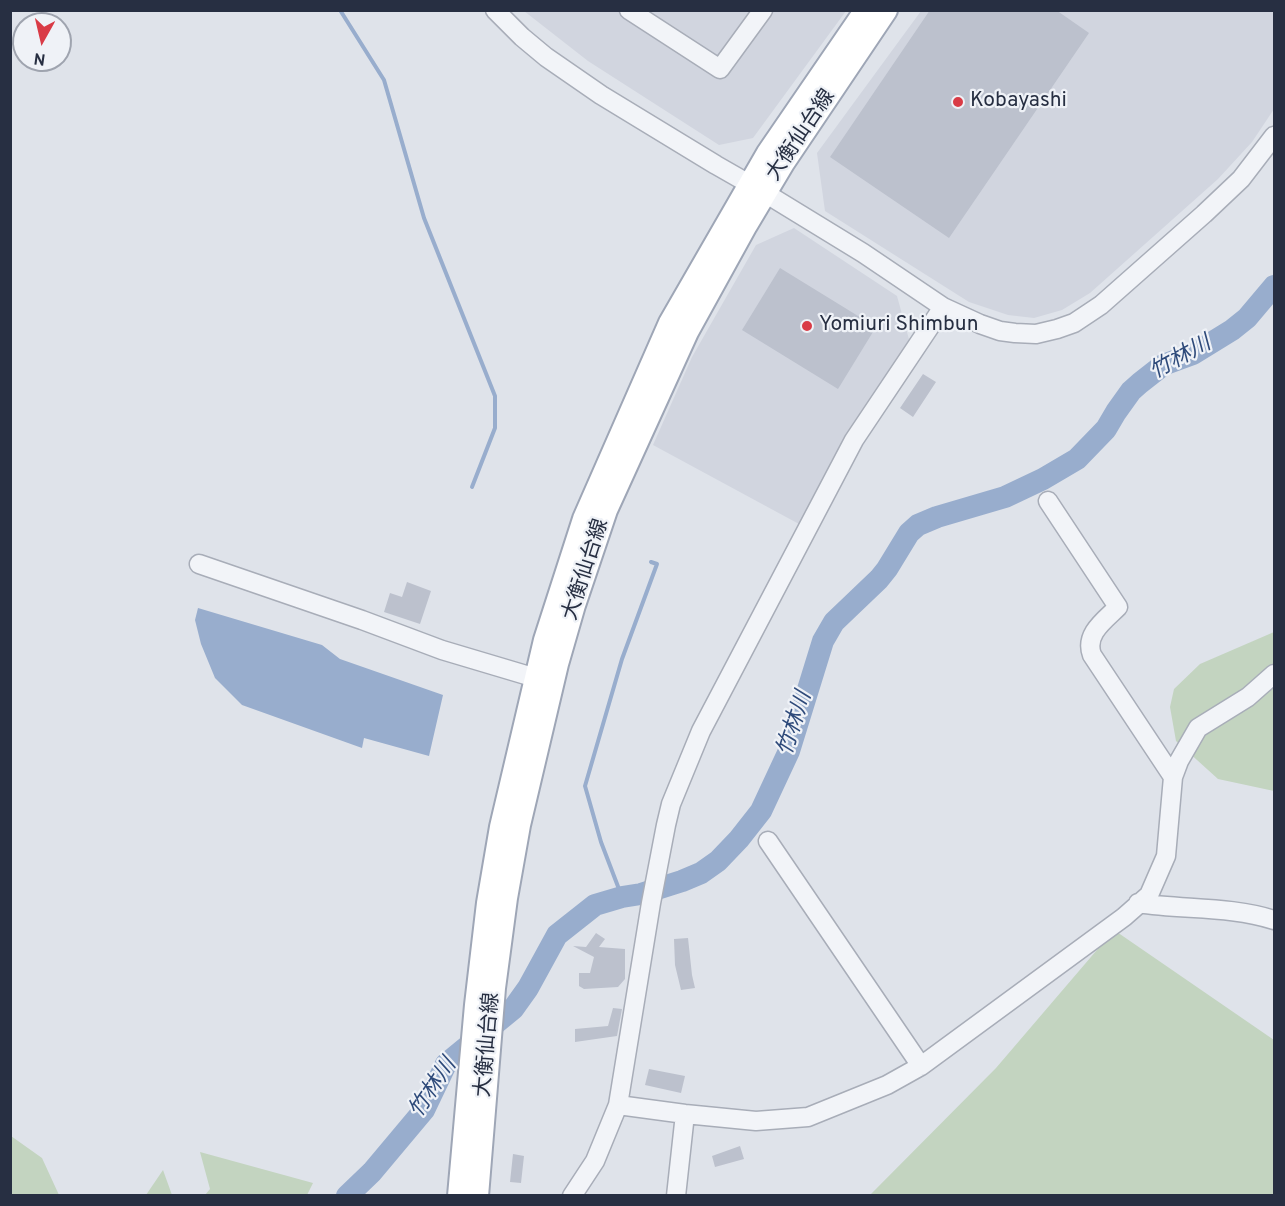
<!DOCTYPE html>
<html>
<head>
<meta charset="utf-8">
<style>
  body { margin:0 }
  #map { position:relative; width:1285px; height:1206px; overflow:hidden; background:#dfe3ea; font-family:Overpass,sans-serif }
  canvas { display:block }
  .frame { position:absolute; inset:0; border:12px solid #272f42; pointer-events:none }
  .north { position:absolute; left:12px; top:12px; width:60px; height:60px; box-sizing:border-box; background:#eff2f7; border:2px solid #9fa4af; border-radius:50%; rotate:188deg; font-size:16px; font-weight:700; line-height:24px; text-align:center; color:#272f42 }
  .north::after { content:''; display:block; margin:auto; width:21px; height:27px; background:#d93b46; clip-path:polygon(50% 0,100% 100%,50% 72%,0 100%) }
</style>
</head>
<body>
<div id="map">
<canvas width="1285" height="1206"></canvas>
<div class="frame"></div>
<div class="north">N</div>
</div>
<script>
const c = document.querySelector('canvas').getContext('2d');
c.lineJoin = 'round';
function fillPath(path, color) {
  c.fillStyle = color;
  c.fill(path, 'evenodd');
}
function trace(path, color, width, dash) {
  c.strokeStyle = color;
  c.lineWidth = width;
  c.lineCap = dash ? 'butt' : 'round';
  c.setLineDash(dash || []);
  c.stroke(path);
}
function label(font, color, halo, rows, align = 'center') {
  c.font = font + ' Overpass,"Noto Sans JP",sans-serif';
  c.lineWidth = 4.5;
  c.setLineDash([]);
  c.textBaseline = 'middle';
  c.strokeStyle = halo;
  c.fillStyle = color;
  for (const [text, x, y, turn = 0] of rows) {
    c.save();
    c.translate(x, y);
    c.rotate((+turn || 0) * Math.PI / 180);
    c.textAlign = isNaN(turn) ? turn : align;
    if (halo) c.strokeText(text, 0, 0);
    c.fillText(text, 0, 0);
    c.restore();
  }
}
const built = new Path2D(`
  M524,11H846L753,138L719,145L588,61Z
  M921,11H1274V109L1252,142L1218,179L1090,293L1062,310L1034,318L1008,315L969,302L825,211L817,153Z
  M794,228L897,296L910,343L844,439L799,524L653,445L692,357L756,245Z`);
const green = new Path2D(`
  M1274,632V791L1218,779L1176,741L1170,707L1174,689L1200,664Z
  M1114,930L1274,1040V1195L869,1196L996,1068Z
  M11,1136L42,1158L59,1195H11Z
  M200,1152L313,1183L307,1195H205L210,1189Z
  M163,1170L172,1195H146Z`);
const water = new Path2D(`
  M198,608L322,645L340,659L443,695L429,756L364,738L362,748L242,705L215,678L201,644L195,620Z`);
const stream = new Path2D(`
  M340,10L384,80L424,218L495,396V428L472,487
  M622,897L601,842L585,786L622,659L657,564L651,562`);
const river = new Path2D(`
  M347,1196L372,1172L424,1110L446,1064L513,1009L528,988L557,935L595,905L622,897L641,894L682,881L701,873L718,861L739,839L761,811L789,751L823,641L834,622L879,579L887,569L909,533L918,525L937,517L1005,497L1043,479L1077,459L1106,429L1116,412L1131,391L1140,383L1163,365L1193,354L1232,330L1247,318L1274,286`);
const building = new Path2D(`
  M930,10H1056L1089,33L949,238L830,157Z
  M780,268L876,327L838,389L742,330Z
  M923,374L936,382L913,417L900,408Z
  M407,582L431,591L420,624L384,612L390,593L402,597Z
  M596,933L605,939L599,947L625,949V979L618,987L584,989L579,986V973H590L594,957L573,946L586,947Z
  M688,938L692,975L695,988L681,990L675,965L674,939Z
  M613,1008L622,1009L617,1036L575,1042V1029L608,1026Z
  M649,1069L685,1076L681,1093L645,1085Z
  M740,1146L744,1159L715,1167L712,1156Z
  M513,1154L524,1156L521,1183L510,1182Z`);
const minor = new Path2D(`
  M495,10L522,37L546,57L601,95L716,165L765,193L863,253L943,307L980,324L1000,331L1015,333L1036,334L1057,329L1074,323L1101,305L1204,214L1241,179L1274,136
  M629,10L720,69L763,10
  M1048,501L1118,607C1105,620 1084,634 1092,655L1173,777
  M199,564L362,620L442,650L536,678
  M768,841L921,1066
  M1138,903C1183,910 1231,906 1274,920
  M618,1105L651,903L666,825L671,804L701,731L854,440L943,307
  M572,1196L595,1161L618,1105L685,1114L756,1121L808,1117L887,1085L921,1066L1124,917L1149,895L1166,856L1173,777L1179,761L1198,728L1248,697L1274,674
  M676,1196L685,1114`);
const major = new Path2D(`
  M459,1196L476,1005L488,903L501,827L545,640L584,519L670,323L768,153L866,10
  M477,1196L494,988L506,898L519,825L557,664L574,605L606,510L687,332L746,225L783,163L886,10`);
const markers = [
  [958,102,6,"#d93b46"],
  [807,326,6,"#d93b46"]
];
const poiNames = [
  ["Kobayashi",970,102],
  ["Yomiuri Shimbun",819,326]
];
const streetNames = [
  ["大衡仙台線",802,136,-56],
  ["大衡仙台線",587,570,-72],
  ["大衡仙台線",489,1045,-85]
];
const waterNames = [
  ["竹林川",1181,359,-29],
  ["竹林川",796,724,-72],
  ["竹林川",434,1089,-56]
];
fillPath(built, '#d1d5df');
fillPath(green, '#c3d4c0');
fillPath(water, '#98adcd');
trace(stream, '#98adcd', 4);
trace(river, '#98adcd', 22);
fillPath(building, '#bcc1cd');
trace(minor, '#a8adb8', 21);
trace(major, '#9ea6b6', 26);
trace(minor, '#f2f4f8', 18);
trace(major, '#fff', 22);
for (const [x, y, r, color] of markers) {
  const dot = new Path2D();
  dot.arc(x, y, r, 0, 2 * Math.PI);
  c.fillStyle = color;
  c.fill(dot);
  trace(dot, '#eff2f7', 2);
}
label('21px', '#272f42', '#eff2f7', poiNames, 'left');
label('21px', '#272f42', '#eff2f7', streetNames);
label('italic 22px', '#2e4a7a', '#eff2f7', waterNames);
</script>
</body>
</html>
